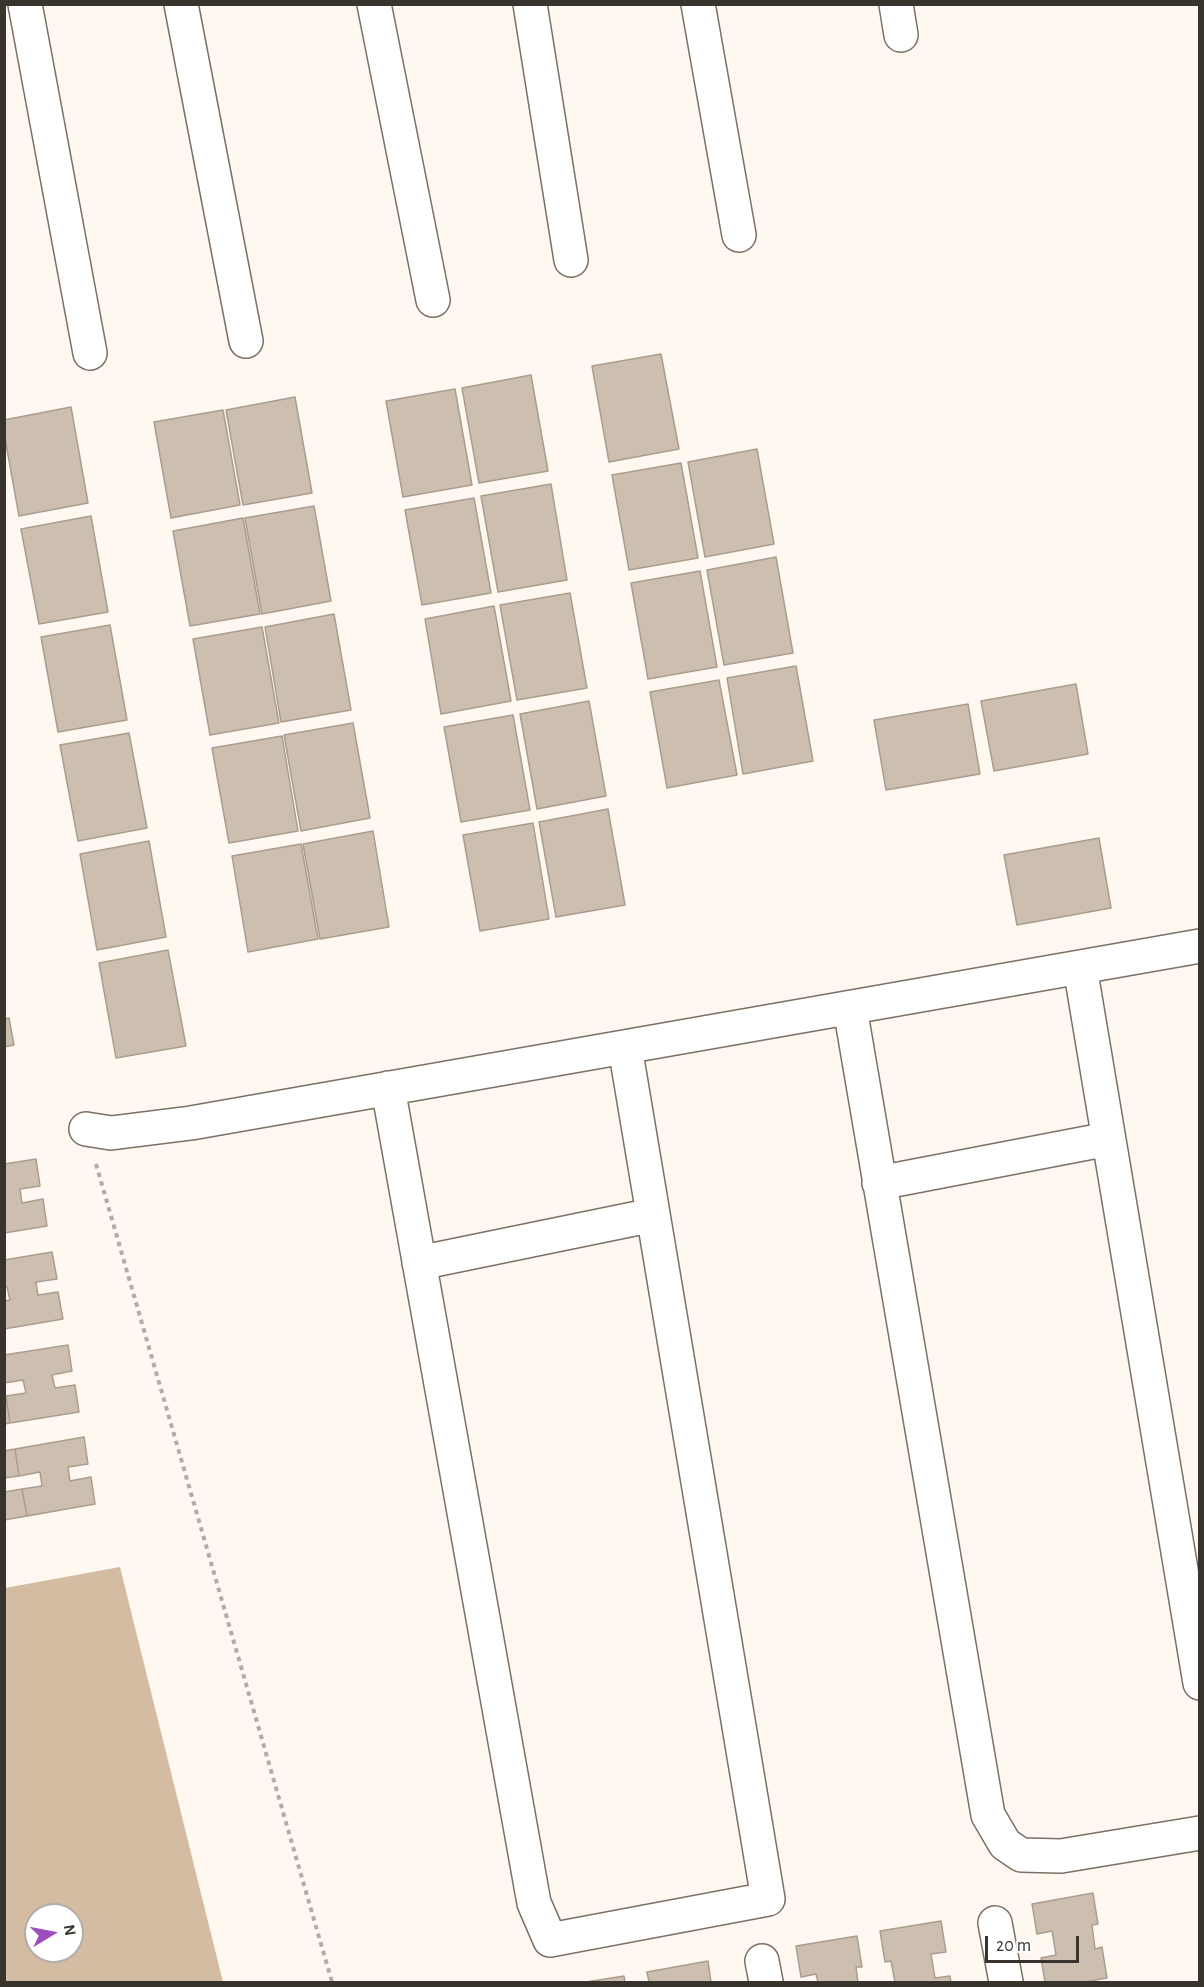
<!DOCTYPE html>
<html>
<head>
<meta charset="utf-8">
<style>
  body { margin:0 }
  #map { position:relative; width:1204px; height:1987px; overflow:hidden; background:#fef8f1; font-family:"Alegreya Sans",sans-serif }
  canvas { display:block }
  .frame { position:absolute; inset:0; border:6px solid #39332d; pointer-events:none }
  .north { position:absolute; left:24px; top:1903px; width:60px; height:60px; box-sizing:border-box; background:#fff; border:2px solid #b0adab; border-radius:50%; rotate:80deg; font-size:16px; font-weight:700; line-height:24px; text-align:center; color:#39332d }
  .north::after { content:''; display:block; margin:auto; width:21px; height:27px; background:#9d4cbc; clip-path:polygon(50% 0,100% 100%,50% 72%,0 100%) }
  .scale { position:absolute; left:985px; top:1936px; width:94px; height:27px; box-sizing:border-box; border:3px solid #39332d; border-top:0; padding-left:8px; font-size:18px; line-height:21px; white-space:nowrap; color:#39332d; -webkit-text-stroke:4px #fff; paint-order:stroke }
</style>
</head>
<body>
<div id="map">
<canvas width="1204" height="1987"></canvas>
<div class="frame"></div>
<div class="north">N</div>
<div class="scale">20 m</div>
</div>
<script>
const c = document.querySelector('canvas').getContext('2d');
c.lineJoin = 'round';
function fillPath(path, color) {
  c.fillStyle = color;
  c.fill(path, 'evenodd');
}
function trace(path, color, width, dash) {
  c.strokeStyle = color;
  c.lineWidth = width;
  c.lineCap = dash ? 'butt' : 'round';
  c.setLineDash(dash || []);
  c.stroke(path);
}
const forest = new Path2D(`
  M120,1567L223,1982H5V1588ZM36,1915H72V1951H36Z`);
const building = new Path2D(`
  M661,354L679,449L609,462L592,366Z
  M531,375L548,471L479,483L462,388Z
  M455,389L472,485L403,497L386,401Z
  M295,397L312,493L243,505L226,410Z
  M71,407L88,503L19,516L4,433V420Z
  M223,410L240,505L171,518L154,422Z
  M757,449L774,544L705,557L688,462Z
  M681,463L698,558L629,570L612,475Z
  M551,484L567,580L498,592L481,496Z
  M474,498L491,593L422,605L405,510Z
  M314,506L331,601L262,614L245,518Z
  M91,516L108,612L39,624L21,529Z
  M243,518L260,614L190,626L173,531Z
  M776,557L793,653L724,665L707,570Z
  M700,571L717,667L648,679L631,583Z
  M570,593L587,688L517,700L500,605Z
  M494,606L511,701L441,714L425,619Z
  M334,614L351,710L281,722L265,627Z
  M110,625L127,720L58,732L41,637Z
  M262,627L279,723L210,735L193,639Z
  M796,666L813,761L743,774L727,678Z
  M719,680L737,775L667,788L650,692Z
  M1076,684L1088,754L994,771L981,701Z
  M589,701L606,796L537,809L520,714Z
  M968,704L980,774L886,790L874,720Z
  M513,715L530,810L461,822L444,727Z
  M353,723L370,818L301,831L284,735Z
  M129,733L147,828L78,841L60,745Z
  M282,736L298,831L229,843L212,748Z
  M608,809L625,905L556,917L539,822Z
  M533,823L549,919L480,931L463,835Z
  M373,831L389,927L320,939L303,844Z
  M1099,838L1111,908L1017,925L1004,855Z
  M149,841L166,937L97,950L80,854Z
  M301,844L318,939L248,952L232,856Z
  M168,950L186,1046L116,1058L99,963Z
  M9,1018L14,1045L4,1047V1019Z
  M36,1159L40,1186L20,1189L22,1203L43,1199L47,1226L4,1233V1164Z
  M52,1252L57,1279L36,1282L38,1295L58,1292L63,1319L4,1329V1301L10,1300L7,1287H4V1260Z
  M68,1345L72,1371L52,1375L55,1388L75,1385L79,1412L10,1423L6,1396L26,1393L23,1380L4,1383V1355Z
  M4,1396H6L10,1423L4,1424Z
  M84,1437L88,1464L68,1467L70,1481L91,1477L95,1504L27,1516L22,1489L42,1486L40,1472L19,1476L15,1449Z
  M15,1449L19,1476L4,1478V1451Z
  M22,1489L27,1516L4,1520V1492Z
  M1093,1893L1098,1924L1092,1925L1095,1949L1102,1947L1107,1978L1084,1982H1045L1041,1958L1056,1955L1052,1931L1037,1934L1032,1904Z
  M941,1921L946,1952L931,1954L935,1978L950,1976L951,1982H895L891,1961L885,1962L880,1931Z
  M857,1936L862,1967H856L858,1982H818L816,1974L801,1977L796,1946Z
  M708,1961L711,1982H649L647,1972Z
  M624,1976L625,1982H586Z`);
const path = new Path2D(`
  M96,1164L332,1982`);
const minor = new Path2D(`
  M25,4L90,353
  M181,4L246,341
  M374,4L433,300
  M530,4L571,260
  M698,4L739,235
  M896,4L901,35
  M1080,967L1200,1683
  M850,1008L988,1815L1005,1844L1021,1855L1061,1856L1200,1833
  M388,1088L534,1903L550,1940L768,1899L625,1047
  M86,1129L111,1133L191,1123L1200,946
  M879,1183L1108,1139
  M419,1263L653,1215
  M995,1923L1006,1982
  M762,1961L766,1982`);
fillPath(forest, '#d4bca2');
fillPath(building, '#cdbfb0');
trace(building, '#ab9d8e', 1.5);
trace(minor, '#7c7062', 36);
trace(path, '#b2aca5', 4, [4.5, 4.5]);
trace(minor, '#fff', 33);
</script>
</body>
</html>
